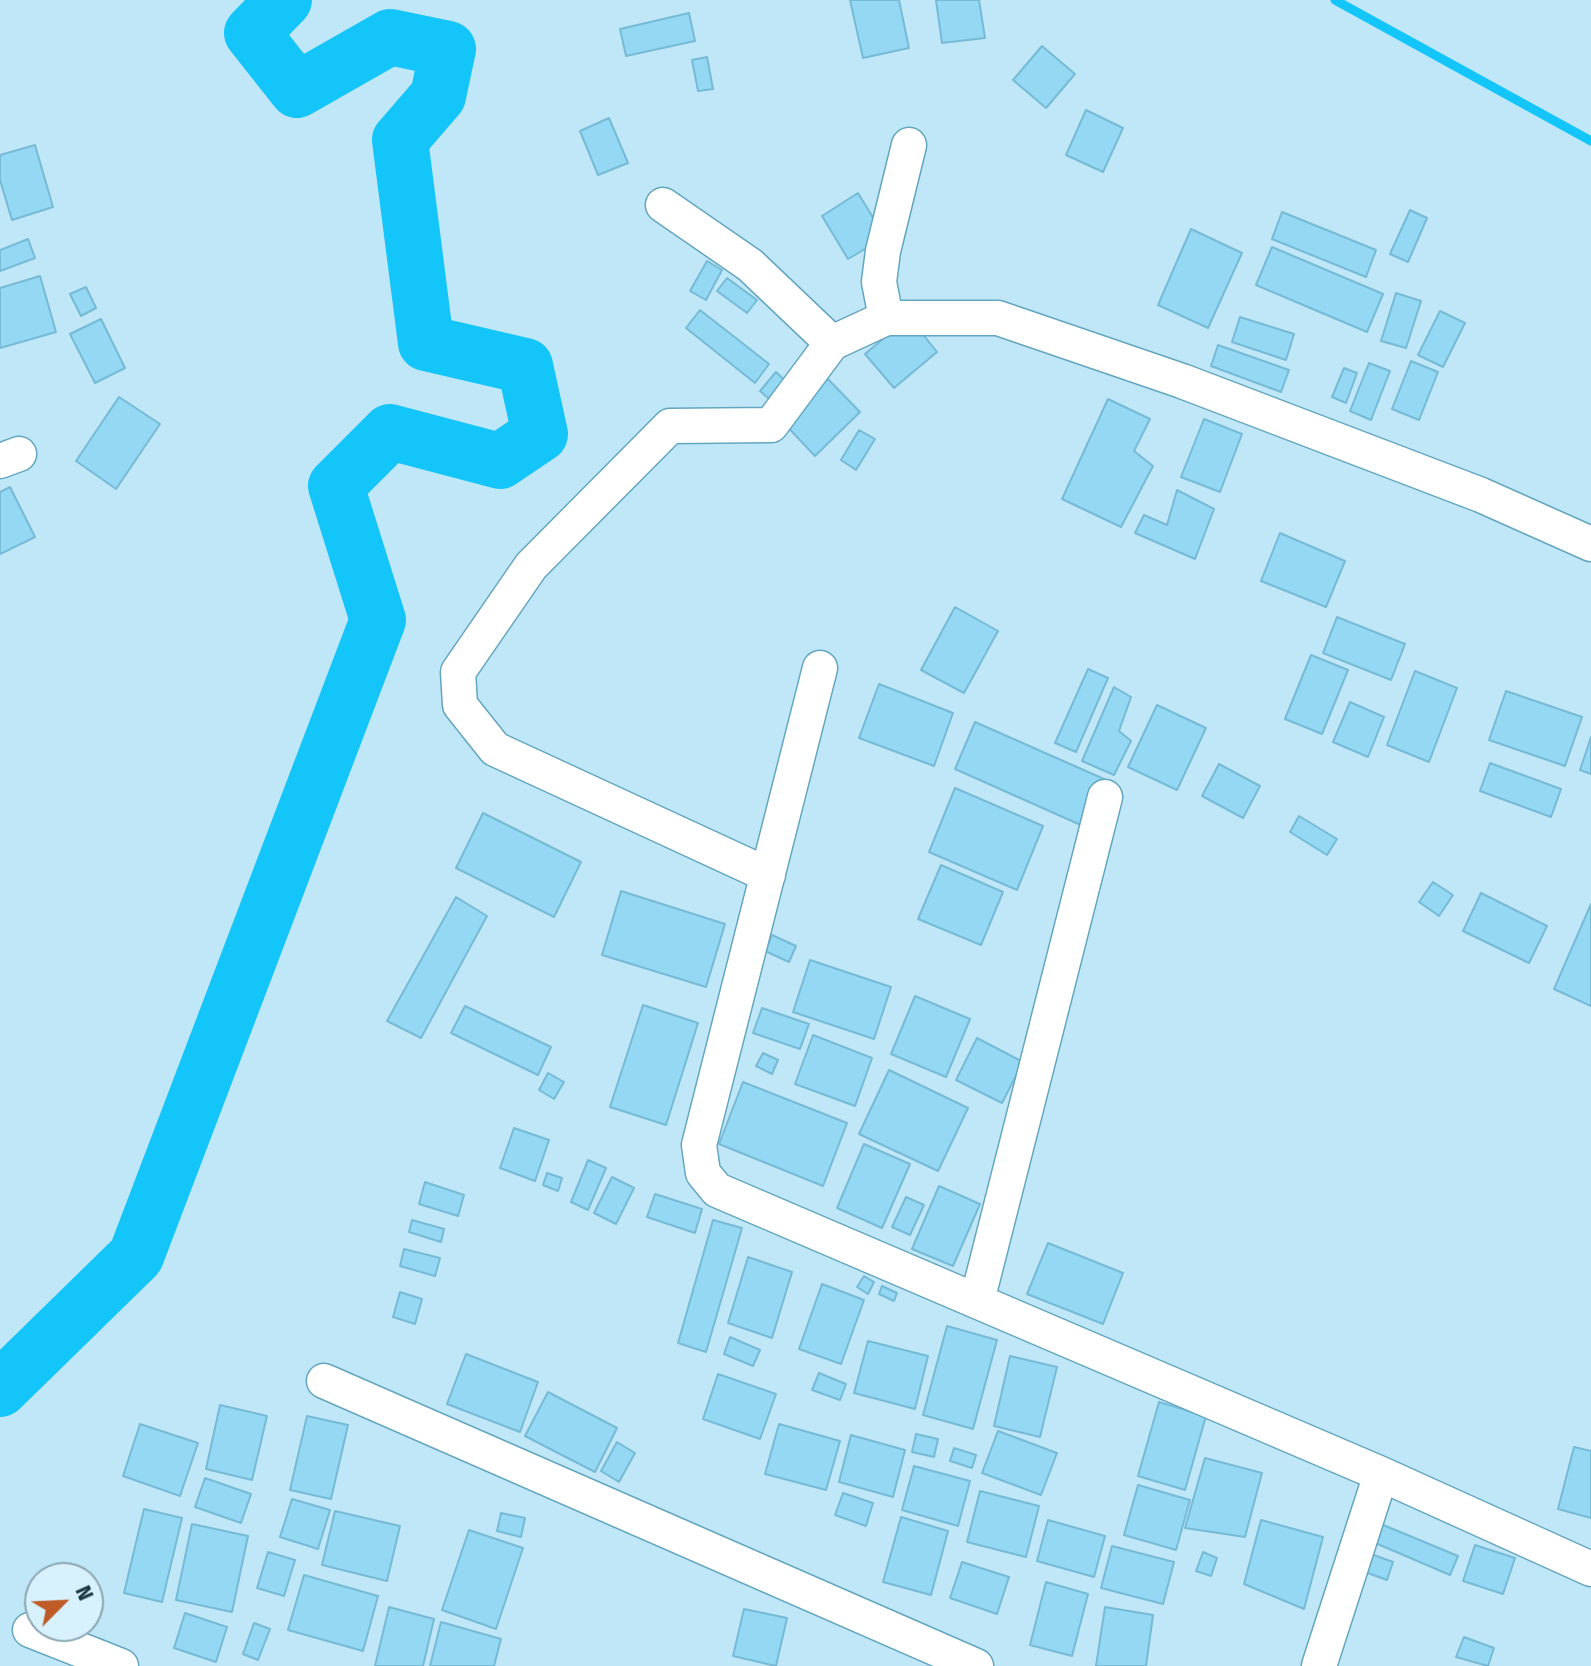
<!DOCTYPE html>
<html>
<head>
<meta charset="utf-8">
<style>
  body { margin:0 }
  #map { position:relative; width:1591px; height:1666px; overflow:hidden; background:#c0e7f8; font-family:"Fira Sans Condensed",sans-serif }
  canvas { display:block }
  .north { position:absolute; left:24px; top:1562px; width:80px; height:80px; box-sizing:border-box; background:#d8f2fd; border:2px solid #8ca7b2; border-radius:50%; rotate:66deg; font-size:22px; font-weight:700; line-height:32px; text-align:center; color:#1a3742 }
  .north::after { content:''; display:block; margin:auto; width:28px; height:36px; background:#bf5b26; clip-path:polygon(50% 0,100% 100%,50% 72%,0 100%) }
</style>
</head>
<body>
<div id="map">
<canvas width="1591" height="1666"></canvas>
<div class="north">N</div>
</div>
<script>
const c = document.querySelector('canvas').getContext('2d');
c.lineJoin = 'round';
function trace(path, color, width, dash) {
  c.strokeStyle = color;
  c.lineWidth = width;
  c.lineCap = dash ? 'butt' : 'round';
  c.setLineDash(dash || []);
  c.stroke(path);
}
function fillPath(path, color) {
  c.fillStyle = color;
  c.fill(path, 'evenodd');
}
const stream = new Path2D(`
  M1335,0L1591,141`);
const river = new Path2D(`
  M0,1389L136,1256L378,620L336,486L390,432L500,461L540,434L525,366L426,343L400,140L438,96L448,49L390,37L297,90L252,33L284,0`);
const building = new Path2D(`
  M850,0H899L909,48L863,58Z
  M936,0H979L985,38L942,43Z
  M689,13L695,41L626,56L620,29Z
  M1042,46L1075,74L1046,108L1013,80Z
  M707,57L713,89L698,91L692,60Z
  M1086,110L1123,128L1103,172L1066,155Z
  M609,118L628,163L598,175L580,131Z
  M35,145L53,207L12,220L0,180V155Z
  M858,193L885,237L848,259L822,216Z
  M1410,210L1427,218L1408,262L1390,254Z
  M1282,212L1376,250L1366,277L1272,239Z
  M1191,229L1242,253L1208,328L1158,305Z
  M28,239L35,258L0,271V250Z
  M1272,247L1383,294L1367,332L1256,285Z
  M707,261L722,270L706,300L690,291Z
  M40,276L56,332L0,348V288Z
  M727,278L757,300L747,313L717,291Z
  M86,287L96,308L81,316L70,294Z
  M1396,293L1421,301L1406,348L1381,341Z
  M700,310L769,364L755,383L686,328Z
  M1440,311L1465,323L1443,367L1418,355Z
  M909,317L937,352L894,388L865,354Z
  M1240,317L1294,334L1286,360L1232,342Z
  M101,319L125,368L95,383L70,334Z
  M1218,345L1289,370L1281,392L1211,366Z
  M1411,361L1438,372L1419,420L1392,409Z
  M1369,363L1390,371L1371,420L1350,411Z
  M1344,368L1357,373L1346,403L1332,397Z
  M776,372L791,386L775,404L760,391Z
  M825,376L860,412L815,456L780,419Z
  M119,397L160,424L116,489L76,461Z
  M1108,399L1150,419L1134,451L1153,466L1121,527L1062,499Z
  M1204,419L1242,434L1220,492L1181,477Z
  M859,430L875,439L856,470L841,460Z
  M10,487L35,537L0,554V492Z
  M1177,490L1214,509L1195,559L1135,533L1144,515L1167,525Z
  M1280,533L1345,561L1326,607L1261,581Z
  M955,607L998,631L964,693L921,670Z
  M1337,617L1405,644L1391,680L1323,653Z
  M1311,655L1348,670L1322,734L1285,719Z
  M1088,669L1108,678L1076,752L1055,743Z
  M1415,671L1457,688L1429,762L1387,745Z
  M879,684L953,713L934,766L859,738Z
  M1114,687L1131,697L1119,731L1131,741L1114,775L1082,761Z
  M1506,691L1582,717L1565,766L1489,740Z
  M1350,702L1384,717L1368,757L1333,742Z
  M1157,705L1206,728L1177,790L1128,767Z
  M975,722L1104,779L1083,826L955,769Z
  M1591,737V774L1580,770Z
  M1490,763L1561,789L1551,817L1480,791Z
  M1219,764L1260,786L1243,818L1202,796Z
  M955,788L1043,826L1017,890L929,852Z
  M483,813L581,862L554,917L456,868Z
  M1299,816L1337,839L1327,855L1290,832Z
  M941,865L1003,892L981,945L918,919Z
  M1433,882L1453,895L1439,916L1419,902Z
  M621,891L725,924L706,987L602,955Z
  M1481,893L1547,926L1529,963L1463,931Z
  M456,897L487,916L421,1038L387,1021Z
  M1591,904V1006L1554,989Z
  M772,935L796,946L789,962L765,951Z
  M810,960L891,987L874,1039L793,1012Z
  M915,996L970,1019L946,1077L891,1054Z
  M643,1005L698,1023L666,1125L610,1107Z
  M465,1006L551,1047L538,1075L451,1033Z
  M762,1008L809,1024L800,1049L753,1033Z
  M813,1035L872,1058L855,1106L795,1084Z
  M977,1038L1023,1062L1002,1103L956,1080Z
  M763,1053L778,1060L772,1074L756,1066Z
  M889,1070L968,1108L938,1171L859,1134Z
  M548,1073L564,1082L554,1099L539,1090Z
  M743,1082L847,1123L823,1186L719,1144Z
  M514,1128L549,1140L535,1181L500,1168Z
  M864,1144L910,1164L882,1228L837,1208Z
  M588,1160L606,1168L588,1210L571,1202Z
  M547,1173L562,1178L558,1191L543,1185Z
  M612,1177L634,1188L616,1224L594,1213Z
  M425,1182L464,1195L458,1216L419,1204Z
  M939,1186L980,1204L953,1266L912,1249Z
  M655,1194L702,1209L695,1233L647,1217Z
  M906,1197L924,1205L910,1235L892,1227Z
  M412,1220L444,1229L441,1242L409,1232Z
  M713,1220L742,1228L706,1352L678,1343Z
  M1048,1243L1123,1273L1103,1324L1027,1294Z
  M404,1249L440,1258L435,1276L400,1266Z
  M748,1257L792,1272L772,1338L728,1323Z
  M864,1276L874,1282L868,1294L857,1287Z
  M822,1284L864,1300L841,1364L799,1349Z
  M882,1286L897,1293L894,1301L879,1294Z
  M400,1292L422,1299L415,1324L393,1317Z
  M947,1326L997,1340L973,1429L923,1415Z
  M730,1337L760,1350L753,1366L724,1354Z
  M868,1341L928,1356L915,1409L854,1393Z
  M466,1354L538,1382L520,1432L447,1404Z
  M1010,1356L1057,1367L1040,1437L994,1426Z
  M819,1373L846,1384L840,1400L812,1390Z
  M718,1374L776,1394L760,1439L703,1419Z
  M548,1392L617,1428L595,1472L525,1436Z
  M1159,1402L1206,1416L1185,1490L1138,1476Z
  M220,1405L267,1416L252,1480L206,1469Z
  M307,1416L348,1425L331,1499L290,1490Z
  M140,1424L198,1443L180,1496L123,1476Z
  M779,1424L840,1441L826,1490L765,1474Z
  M998,1431L1057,1453L1041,1495L982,1473Z
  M916,1434L938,1439L934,1457L912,1452Z
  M851,1435L905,1450L893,1497L839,1482Z
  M617,1442L635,1453L619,1482L601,1471Z
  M1574,1447L1591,1451V1518L1558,1509Z
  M954,1448L976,1455L972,1468L950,1461Z
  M1205,1458L1262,1473L1245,1537L1185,1528Z
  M914,1466L970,1481L958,1526L902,1510Z
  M205,1478L251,1494L241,1523L195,1507Z
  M1138,1485L1190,1500L1176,1550L1124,1535Z
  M980,1491L1039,1506L1026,1557L967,1542Z
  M843,1493L873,1503L866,1526L835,1515Z
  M292,1499L330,1510L318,1549L280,1537Z
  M144,1509L182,1518L162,1602L124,1593Z
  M335,1511L400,1526L387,1581L322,1565Z
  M501,1513L525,1518L521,1537L497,1531Z
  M901,1517L948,1531L931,1595L883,1582Z
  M1048,1520L1105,1536L1094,1577L1037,1561Z
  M1261,1520L1323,1537L1304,1609L1244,1584Z
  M192,1524L248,1536L232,1612L176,1600Z
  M1381,1524L1458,1556L1450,1575L1373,1542Z
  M469,1530L523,1548L496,1629L442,1610Z
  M1475,1545L1515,1558L1503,1594L1463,1581Z
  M1112,1546L1174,1562L1163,1604L1101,1588Z
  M268,1552L295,1560L284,1596L257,1588Z
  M1203,1552L1217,1558L1211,1576L1196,1571Z
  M1371,1554L1393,1562L1387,1580L1365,1572Z
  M962,1562L1009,1577L997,1614L950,1598Z
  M304,1575L378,1596L363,1651L288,1630Z
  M1046,1582L1088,1594L1072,1656L1030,1645Z
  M389,1607L434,1619L423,1666H375Z
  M1105,1607L1153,1615L1146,1666H1096Z
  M744,1609L787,1618L776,1666L733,1656Z
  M185,1613L227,1627L216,1662L174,1648Z
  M441,1622L501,1639L494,1666H430Z
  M254,1623L270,1629L258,1660L243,1654Z
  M1464,1637L1494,1648L1488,1666L1456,1657Z`);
const street = new Path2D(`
  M663,205L750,265L832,343L886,318H998L1182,381L1481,495L1591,544
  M886,318L879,282L883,251L909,145
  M0,461L19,454
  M820,668L699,1145L703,1173L717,1190L1381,1474L1591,1569
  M768,875L495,749L460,705L458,672L531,566L670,426L771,425L832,343
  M977,1301L1105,797
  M324,1381L976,1666
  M30,1630L121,1666
  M1319,1666L1381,1474`);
trace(stream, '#13c5f9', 9);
trace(river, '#13c5f9', 56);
fillPath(building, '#94d8f4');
trace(building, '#77bad5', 2);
trace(street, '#63a6c0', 37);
trace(street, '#fff', 34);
</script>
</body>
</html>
